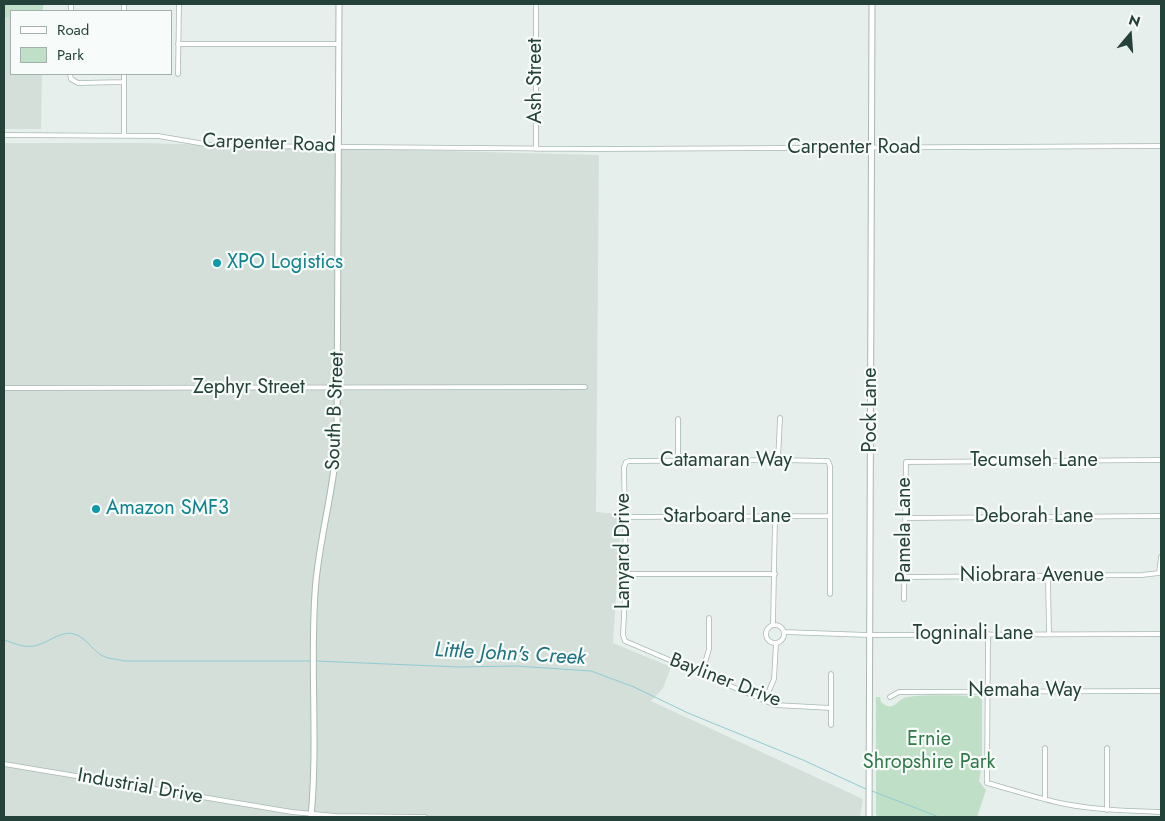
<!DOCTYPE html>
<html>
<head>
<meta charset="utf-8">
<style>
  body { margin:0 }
  #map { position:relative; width:1165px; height:821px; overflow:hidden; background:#e6efeb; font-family:Jost,sans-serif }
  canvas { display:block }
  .frame { position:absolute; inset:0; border:5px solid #244239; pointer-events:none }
  .legend { position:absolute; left:10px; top:10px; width:162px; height:65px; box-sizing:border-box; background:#f7fbf9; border:1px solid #a3b1ac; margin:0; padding:6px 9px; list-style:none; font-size:15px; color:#244239 }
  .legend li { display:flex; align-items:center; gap:10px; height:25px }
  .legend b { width:25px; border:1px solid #a3b1ac }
  .north { position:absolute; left:1105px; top:10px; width:50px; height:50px; -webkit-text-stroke:4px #f7fbf9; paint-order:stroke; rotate:18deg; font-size:14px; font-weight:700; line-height:20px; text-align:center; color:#244239 }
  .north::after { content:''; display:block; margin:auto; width:18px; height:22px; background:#244239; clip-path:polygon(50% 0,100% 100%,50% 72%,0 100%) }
</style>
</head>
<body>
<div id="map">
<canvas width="1165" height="821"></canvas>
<div class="frame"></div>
<ul class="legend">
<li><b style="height:6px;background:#fff"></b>Road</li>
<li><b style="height:14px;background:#bfe0c7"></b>Park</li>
</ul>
<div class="north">N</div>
</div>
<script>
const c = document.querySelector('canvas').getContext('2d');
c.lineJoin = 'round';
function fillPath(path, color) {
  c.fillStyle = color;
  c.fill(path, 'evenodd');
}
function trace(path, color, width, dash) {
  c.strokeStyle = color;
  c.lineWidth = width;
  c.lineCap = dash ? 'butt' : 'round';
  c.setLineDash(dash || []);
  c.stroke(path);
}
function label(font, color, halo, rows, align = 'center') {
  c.font = font + ' Jost,sans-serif';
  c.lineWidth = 4.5;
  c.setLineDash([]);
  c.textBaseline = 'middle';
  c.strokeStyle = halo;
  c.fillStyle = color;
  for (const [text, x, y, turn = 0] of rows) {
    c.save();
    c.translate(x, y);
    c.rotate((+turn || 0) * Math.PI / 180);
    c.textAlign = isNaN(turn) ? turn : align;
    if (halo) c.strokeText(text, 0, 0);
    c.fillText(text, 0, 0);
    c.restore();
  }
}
const built = new Path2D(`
  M4,17L11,18V74H42L41,129H4Z
  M4,143H143L599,155L596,512L619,514L620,534L613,643L671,667L663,688L651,701L863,799L860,817H4Z`);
const green = new Path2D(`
  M4,4H43V11H11V18L4,17Z
  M979,696L982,699V764L979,781L986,790L977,817H879L876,815V697H880L881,702C895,714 896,698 908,697C930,694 956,696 979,696Z`);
const stream = new Path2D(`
  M4,640C14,643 23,648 34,646C47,644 61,630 74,634C85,637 92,649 101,655C107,659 117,659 124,661H311
  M315,661L459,667L516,666L591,671L634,687L688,713L803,760L868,790
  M872,791L939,817`);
const minor = new Path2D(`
  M71,11V4
  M124,11V4
  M178,44H339
  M70,74L71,79L78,83L124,82
  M178,74L179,4
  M4,135L158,136L211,145L235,146L598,149L1161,146
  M124,136V74
  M536,149V4
  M4,388L585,387
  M778,460L780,418
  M678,461V419
  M625,517L830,516
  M906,518L1161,516
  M626,574H775
  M906,577L1142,575L1159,573L1161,557
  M1048,577L1049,634
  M830,594V466L828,461L778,460L629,461L626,462L624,467L626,574L623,635L625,641L775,705L831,708
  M904,599L906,462L1161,460
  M773,625L775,518
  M766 634a9 9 0 1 1 18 0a9 9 0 1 1-18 0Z
  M784,632L869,635L1161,634
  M988,634L987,783C1013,790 1039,799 1065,804C1097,810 1129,811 1161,812
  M702,673L709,649V618
  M890,697L899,692L1161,691
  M765,700L774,679L776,643
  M831,725V674
  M1107,748V810
  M4,764L292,812L335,816L425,817
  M1045,799V748`);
const tertiary = new Path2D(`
  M311,817C318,743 310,668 315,593C318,540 335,490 337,436L339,4
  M869,817L872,4`);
const markers = [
  [217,263,5,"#0f9aa8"],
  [96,509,5,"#0f9aa8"]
];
const streetNames = [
  ["Ash Street",536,81,-90],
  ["Carpenter Road",269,144,2],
  ["Carpenter Road",854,148],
  ["Zephyr Street",249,388],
  ["Pock Lane",871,410,-90],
  ["South B Street",336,411,-88],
  ["Catamaran Way",726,461],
  ["Tecumseh Lane",1034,461],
  ["Starboard Lane",727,517],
  ["Deborah Lane",1034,517],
  ["Pamela Lane",905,530,-90],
  ["Lanyard Drive",624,551,-90],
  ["Niobrara Avenue",1032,576],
  ["Togninali Lane",973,634],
  ["Bayliner Drive",725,681,21],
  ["Nemaha Way",1025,691],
  ["Industrial Drive",140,787,10]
];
const cultureNames = [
  ["XPO Logistics",227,263],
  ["Amazon SMF3",106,509]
];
const parkNames = [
  ["Ernie",929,740],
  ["Shropshire Park",929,763]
];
const waterNames = [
  ["Little John's Creek",510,655,3]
];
fillPath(built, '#d4dfda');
fillPath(green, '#bfe0c7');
trace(stream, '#8fcbd3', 1);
trace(minor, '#a8b8b2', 5.5);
trace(tertiary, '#a8b8b2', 7);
trace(minor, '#fff', 4);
trace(tertiary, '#fff', 5);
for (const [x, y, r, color] of markers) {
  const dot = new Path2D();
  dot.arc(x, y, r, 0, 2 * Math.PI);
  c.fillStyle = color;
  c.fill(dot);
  trace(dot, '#f7fbf9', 2);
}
label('20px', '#244239', '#f7fbf9', streetNames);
label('20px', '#0d838f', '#f7fbf9', cultureNames, 'left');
label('20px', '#2e7948', '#f7fbf9', parkNames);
label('italic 21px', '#1d727f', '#f7fbf9', waterNames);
</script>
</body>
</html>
